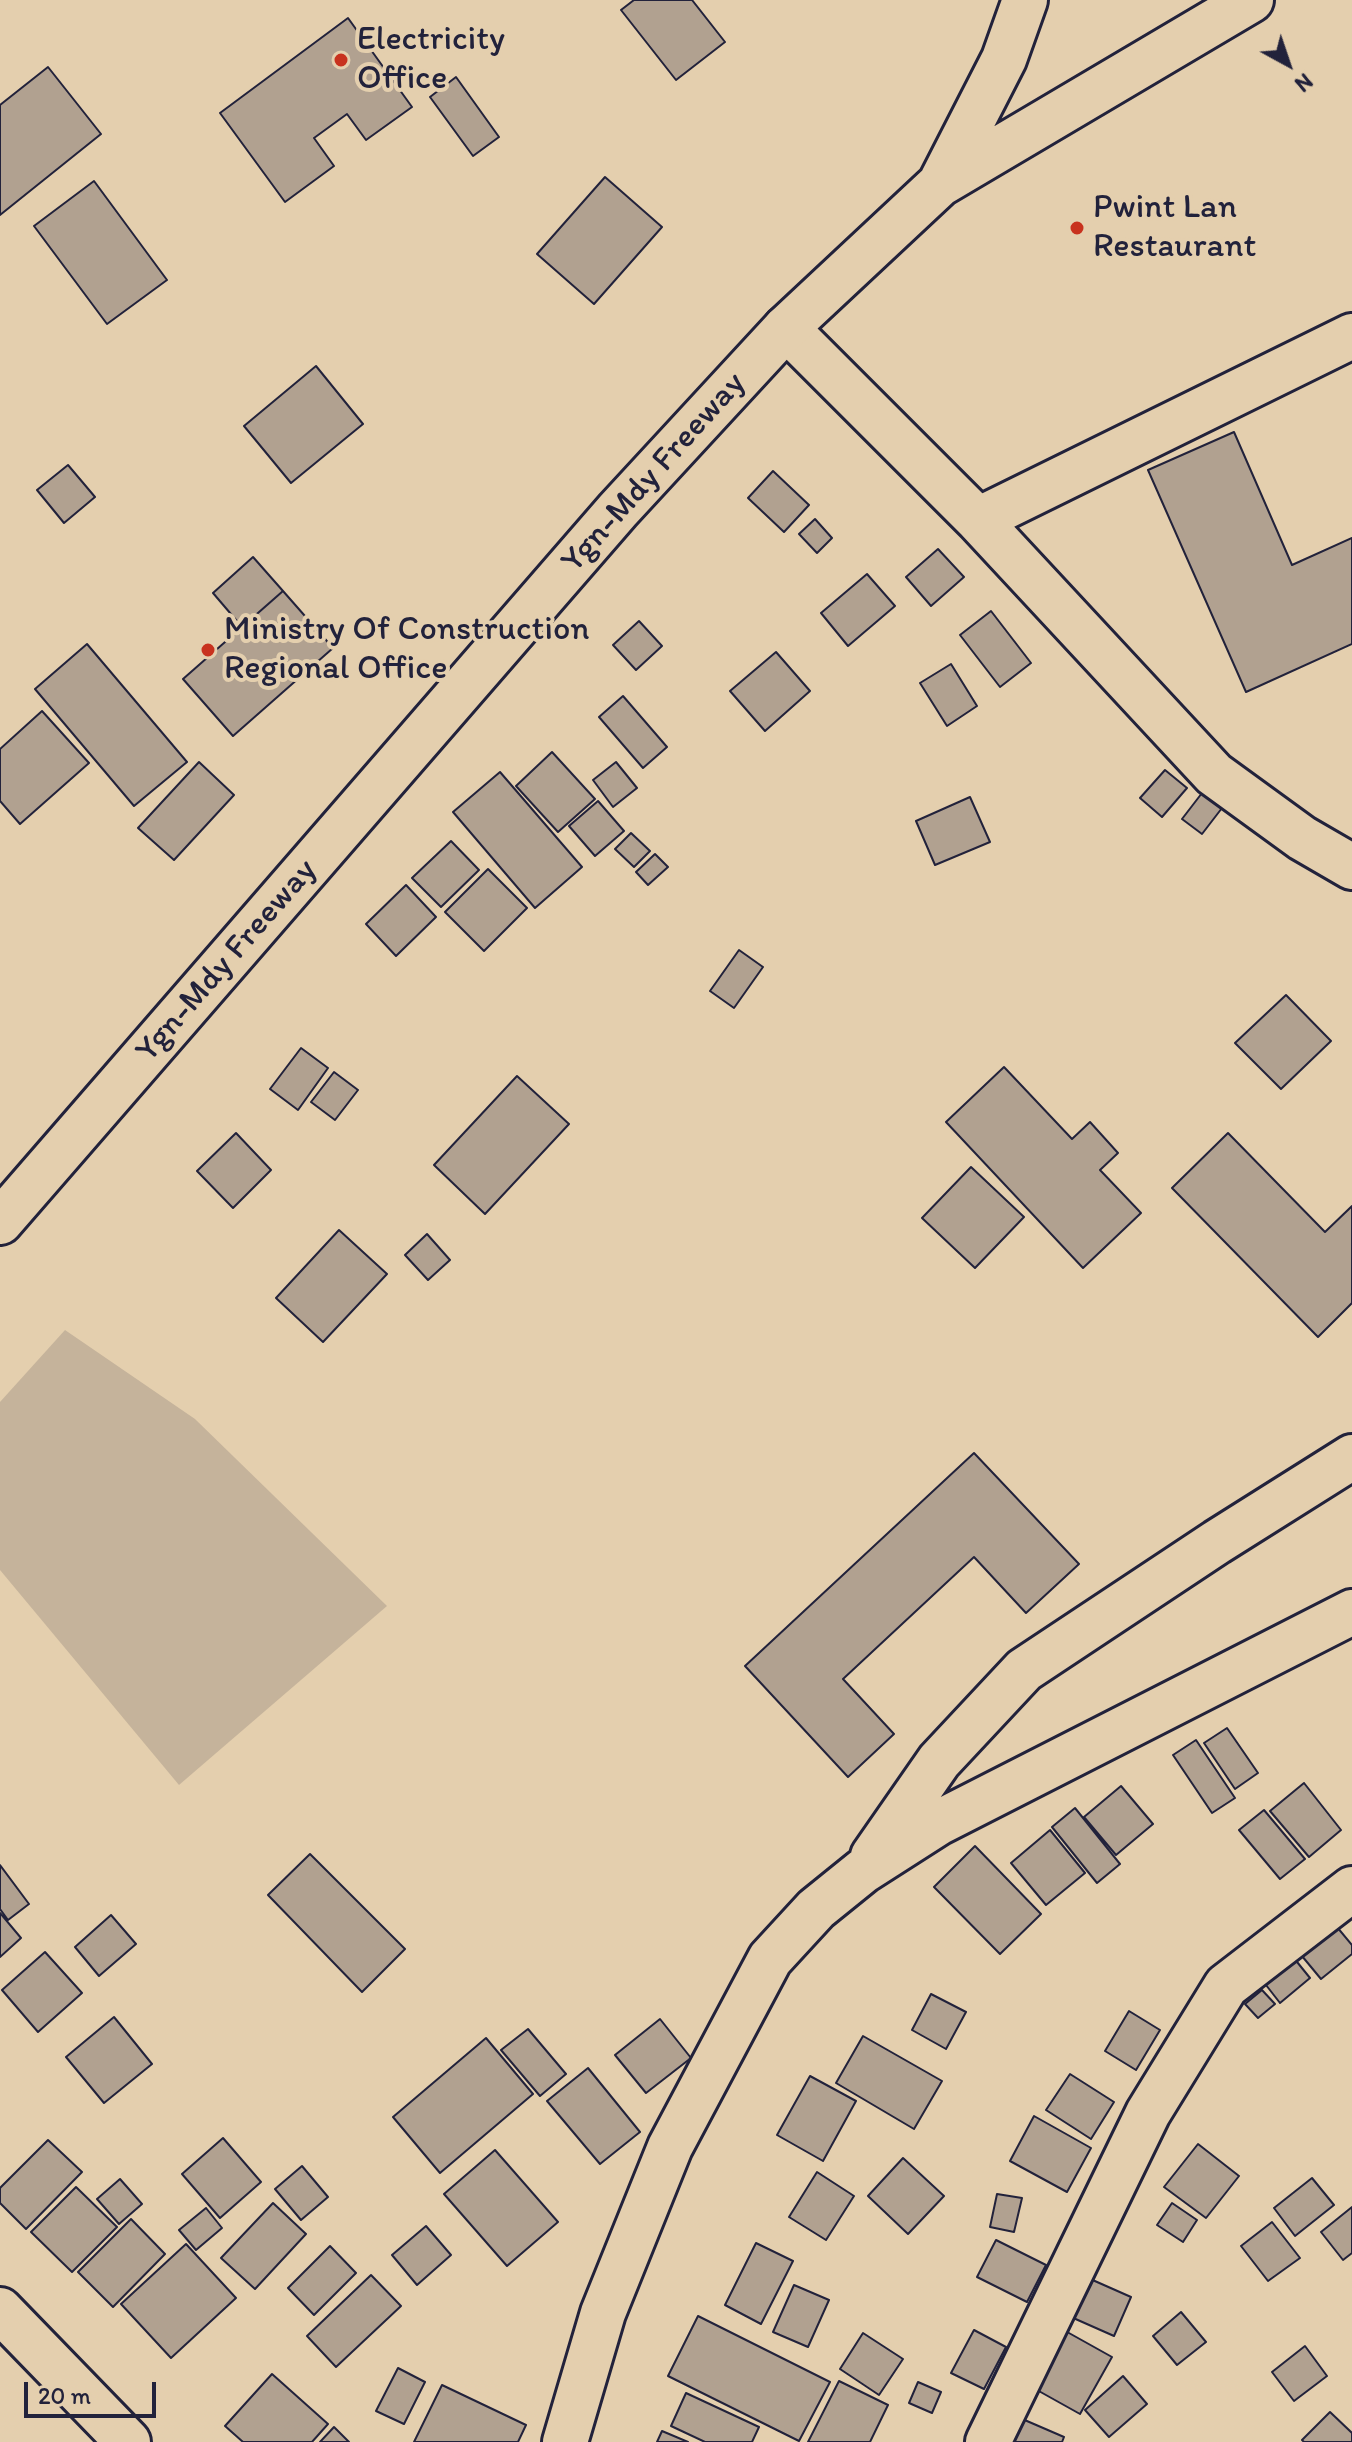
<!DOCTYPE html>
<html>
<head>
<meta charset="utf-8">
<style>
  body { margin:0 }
  #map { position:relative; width:1352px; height:2442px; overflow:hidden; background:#e4cfae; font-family:Itim,sans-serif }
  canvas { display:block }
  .north { position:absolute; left:1248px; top:24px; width:80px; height:80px; -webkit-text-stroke:6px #e4cfae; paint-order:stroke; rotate:140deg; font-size:22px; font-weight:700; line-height:32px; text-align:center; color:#22223b }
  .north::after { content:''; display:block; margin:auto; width:28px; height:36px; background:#22223b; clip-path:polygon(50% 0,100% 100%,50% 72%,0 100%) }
  .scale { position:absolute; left:24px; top:2382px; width:132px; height:36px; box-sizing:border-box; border:4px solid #22223b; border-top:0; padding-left:10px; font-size:24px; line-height:28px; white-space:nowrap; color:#22223b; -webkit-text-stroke:6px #e4cfae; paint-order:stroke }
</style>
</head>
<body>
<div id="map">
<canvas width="1352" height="2442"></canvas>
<div class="north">N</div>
<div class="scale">20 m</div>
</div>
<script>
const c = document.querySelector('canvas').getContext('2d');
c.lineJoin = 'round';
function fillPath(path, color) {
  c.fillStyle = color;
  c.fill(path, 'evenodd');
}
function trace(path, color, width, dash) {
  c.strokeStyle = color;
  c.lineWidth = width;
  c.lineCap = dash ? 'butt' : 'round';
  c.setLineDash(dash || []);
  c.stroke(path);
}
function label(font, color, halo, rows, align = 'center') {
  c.font = font + ' Itim,sans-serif';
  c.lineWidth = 8;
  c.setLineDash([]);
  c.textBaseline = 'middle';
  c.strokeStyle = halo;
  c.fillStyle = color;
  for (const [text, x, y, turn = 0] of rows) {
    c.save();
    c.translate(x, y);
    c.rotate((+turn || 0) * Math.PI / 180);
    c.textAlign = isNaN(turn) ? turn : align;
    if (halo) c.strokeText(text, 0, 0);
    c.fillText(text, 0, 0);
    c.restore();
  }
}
const green = new Path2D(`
  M65,1330L195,1419L387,1606L179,1785L0,1570V1402Z`);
const building = new Path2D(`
  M634,0H692L725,42L676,80L621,10Z
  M348,18L412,107L366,140L347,114L314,138L334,166L285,202L220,113Z
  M48,67L101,134L0,215V105Z
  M456,77L499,137L473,156L430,97Z
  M605,177L662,227L594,304L537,254Z
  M94,181L167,280L107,324L34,226Z
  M316,366L363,424L291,483L244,426Z
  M1234,432L1292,565L1352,538V644L1246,692L1148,470Z
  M68,465L95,497L64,523L37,490Z
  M773,471L809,505L784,532L748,498Z
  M815,519L832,538L817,553L799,534Z
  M938,549L964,577L931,606L906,577Z
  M253,557L283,591L242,627L213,593Z
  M867,574L895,606L848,646L821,613Z
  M283,591L333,648L233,736L183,679Z
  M991,611L1031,663L1000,687L960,635Z
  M639,621L662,646L636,670L613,645Z
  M87,644L187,762L134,806L35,689Z
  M776,652L810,691L765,731L730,691Z
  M951,664L977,706L947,726L920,683Z
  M623,696L667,747L643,768L599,717Z
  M42,711L89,763L20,824L0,801V749Z
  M552,752L595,799L558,832L516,786Z
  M199,762L234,795L174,860L138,828Z
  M616,762L637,788L613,807L593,780Z
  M1165,770L1187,788L1162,817L1140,798Z
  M500,772L582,867L535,908L453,812Z
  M1202,793L1222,808L1202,834L1182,819Z
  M970,797L990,842L935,865L916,821Z
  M598,801L624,831L595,856L569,826Z
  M631,833L650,851L634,867L615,849Z
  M451,841L479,870L441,907L412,878Z
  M655,854L668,867L648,885L636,872Z
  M488,869L527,908L484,951L445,912Z
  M406,885L436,917L396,956L366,924Z
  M739,950L763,967L734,1008L710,991Z
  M1286,995L1331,1041L1281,1089L1235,1043Z
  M301,1048L328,1068L298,1110L270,1089Z
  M1004,1067L1072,1139L1090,1122L1118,1153L1100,1170L1141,1213L1083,1268L946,1122Z
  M334,1072L358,1090L335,1120L311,1102Z
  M517,1076L569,1124L485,1214L434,1165Z
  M236,1133L271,1170L233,1208L197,1171Z
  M1228,1133L1325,1232L1352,1206V1303L1318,1337L1172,1188Z
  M971,1167L1024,1217L975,1268L922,1218Z
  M339,1230L387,1274L323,1342L276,1298Z
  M427,1234L450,1260L428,1280L405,1255Z
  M974,1453L1079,1564L1026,1613L974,1557L843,1679L894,1734L848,1777L745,1666Z
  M1227,1728L1258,1773L1235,1789L1204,1743Z
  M1196,1740L1235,1798L1212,1813L1173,1755Z
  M1304,1783L1341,1830L1309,1857L1270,1811Z
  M1121,1786L1153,1824L1116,1855L1084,1817Z
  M1075,1808L1120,1864L1097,1883L1052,1827Z
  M1264,1810L1305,1859L1280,1879L1239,1830Z
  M1050,1830L1085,1873L1046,1905L1011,1863Z
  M975,1846L1041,1914L1000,1954L934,1887Z
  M310,1854L405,1949L362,1992L268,1895Z
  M0,1865L29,1904L8,1920L0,1909Z
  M0,1913L21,1938L0,1957Z
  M111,1915L136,1944L99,1976L75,1947Z
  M1332,1921L1352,1945V1954L1321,1979L1297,1950Z
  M45,1952L82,1993L38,2032L2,1990Z
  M1289,1952L1310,1978L1280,2003L1259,1976Z
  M1262,1990L1275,2004L1258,2018L1245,2004Z
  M931,1994L966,2012L946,2049L912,2030Z
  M1129,2011L1160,2030L1136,2070L1105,2051Z
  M114,2017L152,2064L104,2103L66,2057Z
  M660,2019L691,2058L646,2093L615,2055Z
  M528,2029L566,2074L540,2096L501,2050Z
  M863,2036L942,2081L914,2129L836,2083Z
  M486,2038L533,2094L440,2173L393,2117Z
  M588,2068L640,2132L600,2164L547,2101Z
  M1070,2074L1114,2102L1091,2139L1046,2110Z
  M810,2076L856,2101L823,2161L777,2135Z
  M1034,2116L1091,2148L1067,2192L1010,2161Z
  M223,2138L261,2182L220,2218L182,2174Z
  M48,2140L82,2172L26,2229L0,2203V2188Z
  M1198,2144L1239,2176L1206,2218L1164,2187Z
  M495,2150L558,2222L507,2266L444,2194Z
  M903,2158L944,2196L908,2234L868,2196Z
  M302,2166L328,2197L301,2220L275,2189Z
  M817,2172L854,2196L826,2240L789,2217Z
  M1312,2178L1334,2205L1295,2236L1274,2208Z
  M120,2179L142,2204L119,2224L97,2199Z
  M76,2187L117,2227L72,2272L31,2232Z
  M997,2194L1022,2198L1014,2232L990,2227Z
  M273,2203L306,2234L255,2289L221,2258Z
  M1172,2203L1197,2220L1183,2242L1157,2225Z
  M1352,2207V2253L1343,2260L1321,2232Z
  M206,2208L222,2228L196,2250L179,2230Z
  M131,2219L165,2254L113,2307L78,2272Z
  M1272,2222L1300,2258L1268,2281L1241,2246Z
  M426,2226L451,2255L417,2285L392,2255Z
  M996,2240L1046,2265L1027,2302L977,2277Z
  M756,2243L793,2261L761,2324L725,2305Z
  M186,2244L236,2298L171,2358L121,2304Z
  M330,2246L356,2273L314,2315L288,2288Z
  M1079,2274L1131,2297L1114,2336L1062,2313Z
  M371,2275L401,2306L336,2367L307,2336Z
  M794,2285L829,2300L808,2347L773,2332Z
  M1181,2312L1206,2342L1177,2365L1153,2336Z
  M698,2316L830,2382L799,2441L668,2376Z
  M1060,2328L1112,2357L1080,2414L1028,2385Z
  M974,2330L1006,2347L984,2389L951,2373Z
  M863,2333L903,2359L879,2395L840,2369Z
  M1305,2346L1327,2376L1294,2401L1272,2372Z
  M398,2368L425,2382L404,2424L376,2411Z
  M272,2374L328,2424L312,2442H243L225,2426Z
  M1123,2376L1147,2404L1109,2437L1085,2410Z
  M839,2381L888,2405L870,2442H808Z
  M918,2382L941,2392L932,2413L909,2403Z
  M442,2385L526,2425L518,2442H414Z
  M686,2393L759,2427L752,2442H705L671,2426Z
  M1330,2412L1352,2433V2442H1304L1302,2440Z
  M1020,2418L1064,2437L1062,2442H1009Z
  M334,2427L349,2442H320Z
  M662,2431L688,2442H657Z`);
const minor = new Path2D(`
  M786,328L978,520L1352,336
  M978,520L1214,774L1302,838L1352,867
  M873,1856L939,1761L1024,1670L1217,1542L1352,1457
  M565,2442L603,2313L670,2147L770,1959L816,1909L863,1871L938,1823L1352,1612
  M988,2442L1148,2113L1226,1986L1352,1889`);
const major = new Path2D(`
  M940,184L1251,0
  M0,1222L618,510L786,328L940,184L1004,59L1025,0
  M0,2310L128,2442`);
const markers = [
  [341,60,8,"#c8321e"],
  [1077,228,8,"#c8321e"],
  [208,650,8,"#c8321e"]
];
const poiNames = [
  ["Electricity",357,40],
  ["Office",357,79],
  ["Pwint Lan",1093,208],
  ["Restaurant",1093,247],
  ["Ministry Of Construction",224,630],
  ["Regional Office",224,669]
];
const streetNames = [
  ["Ygn-Mdy Freeway",654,473,-48],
  ["Ygn-Mdy Freeway",227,961,-49]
];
fillPath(green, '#c5b39b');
fillPath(building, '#b1a190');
trace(building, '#22223b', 2);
trace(minor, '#22223b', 50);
trace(major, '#22223b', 50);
trace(minor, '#e4cfae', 44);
trace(major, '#e4cfae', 44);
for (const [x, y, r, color] of markers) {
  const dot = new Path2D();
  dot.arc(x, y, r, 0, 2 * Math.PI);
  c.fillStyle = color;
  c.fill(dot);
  trace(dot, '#e4cfae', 3);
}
label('34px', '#22223b', '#e4cfae', poiNames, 'left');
label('34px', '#22223b', '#e4cfae', streetNames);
</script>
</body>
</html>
